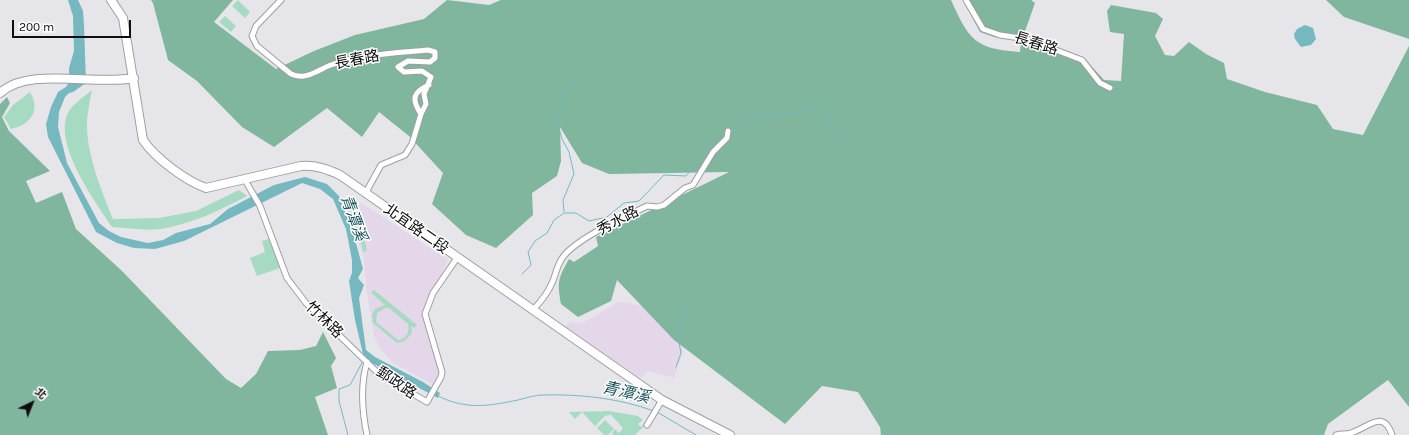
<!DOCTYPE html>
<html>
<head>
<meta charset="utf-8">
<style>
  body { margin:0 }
  #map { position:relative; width:1409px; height:435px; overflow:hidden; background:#e6e6ea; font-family:Karla,"Noto Sans TC",sans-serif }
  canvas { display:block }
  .north { position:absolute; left:12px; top:383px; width:40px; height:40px; -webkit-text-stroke:3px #fff; paint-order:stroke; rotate:43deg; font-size:11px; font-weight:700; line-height:16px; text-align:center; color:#0e0e0f }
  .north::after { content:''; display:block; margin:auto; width:14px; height:18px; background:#0e0e0f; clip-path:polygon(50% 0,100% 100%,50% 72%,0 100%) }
  .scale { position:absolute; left:12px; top:20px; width:119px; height:18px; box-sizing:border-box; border:2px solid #0e0e0f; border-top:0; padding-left:5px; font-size:12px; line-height:14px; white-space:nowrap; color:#0e0e0f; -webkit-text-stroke:3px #fff; paint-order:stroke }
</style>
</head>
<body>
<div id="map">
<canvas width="1409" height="435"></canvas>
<div class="north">北</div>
<div class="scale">200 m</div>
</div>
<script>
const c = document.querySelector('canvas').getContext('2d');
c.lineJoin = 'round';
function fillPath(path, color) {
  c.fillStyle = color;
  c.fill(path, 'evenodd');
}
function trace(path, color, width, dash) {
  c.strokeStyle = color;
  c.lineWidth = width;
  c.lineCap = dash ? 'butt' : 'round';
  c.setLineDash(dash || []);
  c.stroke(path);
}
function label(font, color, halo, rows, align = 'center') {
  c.font = font + ' Karla,"Noto Sans TC",sans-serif';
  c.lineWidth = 3;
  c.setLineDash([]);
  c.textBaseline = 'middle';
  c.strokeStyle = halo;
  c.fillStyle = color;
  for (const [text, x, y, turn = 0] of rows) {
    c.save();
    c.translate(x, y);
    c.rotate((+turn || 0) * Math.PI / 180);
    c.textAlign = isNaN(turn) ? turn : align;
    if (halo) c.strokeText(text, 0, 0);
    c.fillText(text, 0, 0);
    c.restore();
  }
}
const education = new Path2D(`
  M361,203L448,260L423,315L426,323L440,373L434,385L394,364L381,350L374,336L367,293L364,258L347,210L355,209Z
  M619,302H624L646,307L680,337L683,352L674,378L647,371L642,378L637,376L565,326L571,322L582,323Z`);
const green = new Path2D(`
  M238,0L250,12L245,18L232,6Z
  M225,16L236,26L231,32L219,22Z
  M92,90C90,100 88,111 87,121C86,154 101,189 113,219L159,218L196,211L239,190L247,196C221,210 191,224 161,229C146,231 128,228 112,227C95,201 51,142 69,111C74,103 85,96 92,90Z
  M30,92C41,110 31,125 11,129L4,117L13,105Z
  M354,211H358L367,251L363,252Z
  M269,239L280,268L257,276L250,258L265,252L262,241Z
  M374,290L417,325L414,328L411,326L412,333L404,341L397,343L373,323L372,315L375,309L385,305L371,293ZM385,308H389L408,324C410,333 406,339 398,340L376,322L377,313Z
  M609,411L638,416L643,420L638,424L641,427L645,422V425L635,435H613L612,433L615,429L619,433L623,428L610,414L608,416L606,415L595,426L582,412L575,419L569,412Z
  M605,420L614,429L608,435H604L597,428Z`);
const forest = new Path2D(`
  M151,0H233L214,22L276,69L314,51L355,35L424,19L447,0L489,5L501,0H951C969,40 975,49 1020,52L1021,41L994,37L980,32L963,0H1031L1035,3L1024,34L1084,58L1104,80L1121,81L1124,34L1110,32L1107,11L1111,5L1156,13L1163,19L1155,36L1165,55L1174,56L1189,42L1206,54L1224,63L1227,79L1265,92L1317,105L1333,129L1363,135L1409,46V407L1388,380L1328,424L1324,435H881L880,427L858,392L822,386L785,424L674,340L617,280L611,301L578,317L561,304C557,281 558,279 569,259L574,262L598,246L596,237L729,172L609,174L582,163L560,127L561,161L557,176L532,193L533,215L496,248L466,235L432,204L443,173L409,136L379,112L362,137L327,108L274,147L242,127L197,81L168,60L153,3Z
  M1326,0H1409V39L1344,17Z
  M7,97L10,103L2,117L9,131L50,171L26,181L36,203L62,192L76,229L121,270L226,379L241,388L256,374L268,351L300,350L316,346L323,332L336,358L331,366L337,388L315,397L328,435H0V104Z`);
const water = new Path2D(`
  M68,0H78L83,11L84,25L86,83L73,92L69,93L65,97L59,112L58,127L67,163L99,223L109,231L121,237L148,243L163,240L176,233L210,224L228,209L274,185L305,177L327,184L339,196L354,236L363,269L358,278L364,285L359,298L366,350L375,357L423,382L440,393L438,398L372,363L363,354L355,320L349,281L352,273V260L346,229L333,199L320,189L302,183L184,241L155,249L134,248L117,243L96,232L48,137L46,124L51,107L58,92L66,87L69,82V68L74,51L73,16Z
  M1305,25L1313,28L1316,39L1311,45L1301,47L1295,39L1294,34L1297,29Z`);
const stream = new Path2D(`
  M730,132L746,120L771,114L802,113L815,108L823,110L835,133L844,141
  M564,212L563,200L574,174L569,152L562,139L558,125L565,93L574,83L573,79
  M522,274L531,265L528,252L535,241L547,233L554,220L564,213H576L589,221L607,217L624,203L639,201L664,175L686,176L712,145L726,135
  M676,367L681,353L678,337L690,302
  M438,396C466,410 489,406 518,400C526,398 535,395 542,395C580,394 618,398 654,411
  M657,412L696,435
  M348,435L339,401V389L350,385L363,361`);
const minor = new Path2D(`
  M281,0L256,26L252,36L257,46L291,74C306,81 317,70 331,65C361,54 396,53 428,50L435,52V58L430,62L408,61L398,67L404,72L422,71L431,77L424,94L426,104L421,114L412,144L405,155L381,165L365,194
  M966,0L983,29L1000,35L1027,39L1082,60L1100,83L1110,88
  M421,114C411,99 413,92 429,85
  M245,180L260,206L287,278L306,303L379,374L427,402L441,377L442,372L425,314L433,293L457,258
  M533,310C540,302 547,295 551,285C556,276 556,266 563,257C577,238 625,217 647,206L657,207L664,205L685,188L693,185L713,152L727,138L728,131
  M647,425L662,400
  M367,435C362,411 360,386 367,362
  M1336,435C1341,433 1346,435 1351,433C1368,428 1383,408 1392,435`);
const primary = new Path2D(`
  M111,0L123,18L143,140C155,158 186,181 206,188L301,166C316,165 327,169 340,175L662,400L730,435
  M0,93C29,66 95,86 134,78`);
const streetNames = [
  ["長春路",1036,44,17],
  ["長春路",357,60,-11],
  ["秀水路",618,221,-28],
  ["北宜路二段",416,229,35],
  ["竹林路",324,320,44],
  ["郵政路",396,383,34]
];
const waterNames = [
  ["青潭溪",353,218,70],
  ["青潭溪",626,393,13]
];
fillPath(education, '#e5d7ea');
fillPath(green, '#a7dac2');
fillPath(forest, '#7fb69d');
fillPath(water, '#76b8bf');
trace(stream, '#76b8bf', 1);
trace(minor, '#9e9ea2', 7);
trace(primary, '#9e9ea2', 10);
trace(minor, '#fff', 5);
trace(primary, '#fff', 8);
label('15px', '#0e0e0f', '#fff', streetNames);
label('italic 16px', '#1d565c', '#fff', waterNames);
</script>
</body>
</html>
